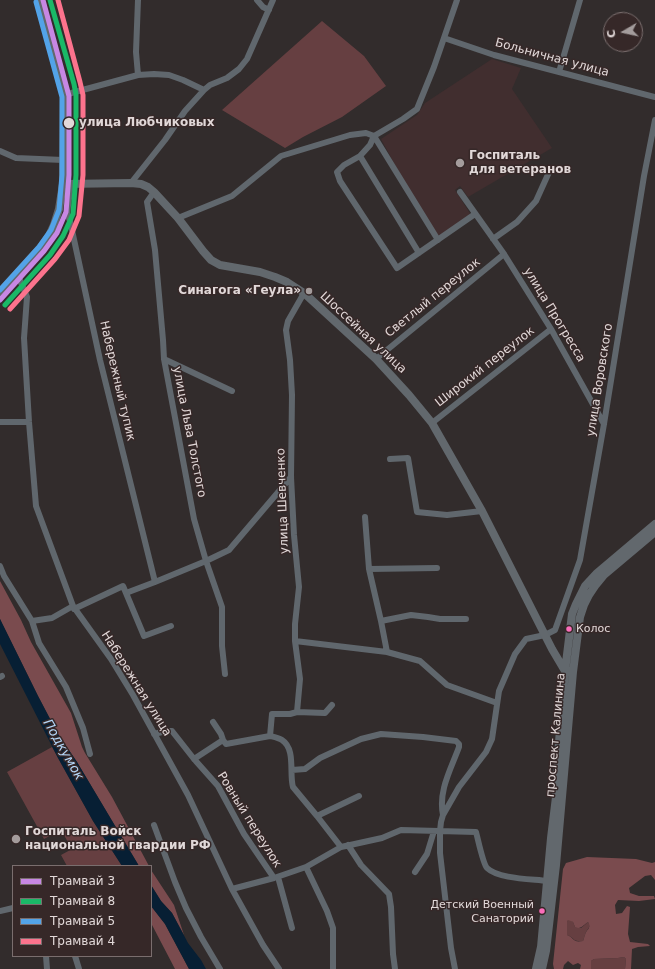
<!DOCTYPE html>
<html>
<head>
<meta charset="utf-8">
<style>
  body { margin:0 }
  #map { position:relative; width:655px; height:969px; overflow:hidden; background:#322c2c; font-family:"DejaVu Sans",sans-serif }
  canvas { display:block }
  .legend { position:absolute; left:12px; top:865px; width:140px; height:92px; box-sizing:border-box; background:#362828; border:1px solid #7a6e6e; margin:0; padding:5px 7px; list-style:none; font-size:12px; color:#e1d8d8 }
  .legend li { display:flex; align-items:center; gap:8px; height:20px }
  .legend b { width:20px; border:1px solid #7a6e6e }
  .north { position:absolute; left:603px; top:12px; width:40px; height:40px; box-sizing:border-box; background:#362828; border:1px solid #7a6e6e; border-radius:50%; rotate:261deg; font-size:11px; font-weight:700; line-height:16px; text-align:center; color:#e1d8d8 }
  .north::after { content:''; display:block; margin:auto; width:14px; height:18px; background:#a49c9c; clip-path:polygon(50% 0,100% 100%,50% 72%,0 100%) }
</style>
</head>
<body>
<div id="map">
<canvas width="655" height="969"></canvas>
<ul class="legend">
<li><b style="height:5px;background:#c787e3"></b>Трамвай 3</li>
<li><b style="height:5px;background:#1ab867"></b>Трамвай 8</li>
<li><b style="height:5px;background:#53a3e8"></b>Трамвай 5</li>
<li><b style="height:5px;background:#fc738d"></b>Трамвай 4</li>
</ul>
<div class="north">С</div>
</div>
<script>
const c = document.querySelector('canvas').getContext('2d');
c.lineJoin = 'round';
function fillPath(path, color) {
  c.fillStyle = color;
  c.fill(path, 'evenodd');
}
function trace(path, color, width, dash) {
  c.strokeStyle = color;
  c.lineWidth = width;
  c.lineCap = dash ? 'butt' : 'round';
  c.setLineDash(dash || []);
  c.stroke(path);
}
function label(font, color, halo, rows, align = 'center') {
  c.font = font + ' "DejaVu Sans",sans-serif';
  c.lineWidth = 3;
  c.setLineDash([]);
  c.textBaseline = 'middle';
  c.strokeStyle = halo;
  c.fillStyle = color;
  for (const [text, x, y, turn = 0] of rows) {
    c.save();
    c.translate(x, y);
    c.rotate((+turn || 0) * Math.PI / 180);
    c.textAlign = isNaN(turn) ? turn : align;
    if (halo) c.strokeText(text, 0, 0);
    c.fillText(text, 0, 0);
    c.restore();
  }
}
const built = new Path2D(`
  M492,59L521,68L512,89L552,148L468,197L460,186L455,190L471,215L437,238L402,178L381,139L417,115L425,103Z`);
const green = new Path2D(`
  M322,21L364,56L386,86L342,117L303,137L285,148L222,110Z
  M52,747L93,821L122,866H67L61,855L72,849L61,830L44,839L7,772Z
  M568,919L573,922L575,927L581,928L588,922C592,928 586,929 585,935C584,937 584,939 583,941C572,942 575,938 567,935V922Z
  M624,957L626,959L625,969H591V961L594,959L618,958Z`);
const forest = new Path2D(`
  M0,581L21,620L31,642L71,713L82,747L85,753L112,797L149,866H139L77,762L58,734L38,696L0,619Z
  M587,857L636,859L652,863L655,862V880L651,875L645,876L629,888L630,893L639,896H654L655,899L639,901L618,900L615,905L616,914L622,913L627,906L630,907L628,934L630,942L648,944L650,946L638,947L632,949L631,969H625L626,959L624,957L618,958L594,959L591,961V969H580L581,965L578,963L573,965L568,961L564,965L563,969H554L553,964L563,869L566,863ZM568,920L573,922L575,927C581,930 583,925 588,922C592,929 586,929 585,935C584,937 584,939 583,941C572,943 575,938 567,935V922Z
  M151,870L174,905L184,935L172,913L161,901L151,885Z
  M151,906L165,924L189,969H175L151,923Z`);
const water = new Path2D(`
  M0,619L38,696L58,734L77,762L139,866H122L93,821L58,758L0,644Z
  M151,885L161,901L172,913L188,943L201,960L206,969H189L165,924L151,906Z`);
const minor = new Path2D(`
  M138,0L136,52L138,75
  M257,0L263,7L269,10
  M444,38L494,55L655,97
  M559,72L580,0
  M64,95L138,75L154,74L169,75L183,80L204,90
  M374,136L370,145L360,156L344,165L337,172L340,181L397,268L475,214
  M374,136L438,240
  M0,151L16,158L63,160
  M360,156L419,253
  M71,183L67,213L70,221L100,360L155,582
  M131,183L165,140L185,111L204,90L210,85L227,78L239,69L247,59L273,0
  M154,192L147,202L155,250L163,340L164,359L194,519L206,561L222,607V646L225,674
  M460,192L504,254L551,329L604,424
  M178,218L232,196L281,156L350,135L366,133L374,136L403,119L417,109L434,67L457,0
  M493,239L517,222L536,201L550,170
  M17,273L27,297L24,338L29,422L36,506L73,606L111,659L133,695L188,795L232,889L263,945L279,969
  M304,293L288,321L286,330L290,360L292,395L291,477L294,535L299,587L295,624V641L300,679L297,712L290,714H272L270,736C274,737 279,738 282,740C296,749 289,774 293,787L317,816L341,847
  M164,359L232,391
  M376,359L504,254
  M0,422H29
  M432,423L551,329
  M390,459L408,458L417,512L447,515L482,511
  M365,517L369,569L381,621L387,652
  M0,566L4,576L32,621L39,643L66,687L83,728L90,754
  M369,569L437,568
  M126,593L144,636L171,626
  M74,609L123,586L126,593L155,582L206,561L229,550L291,477
  M32,621L52,618L73,606
  M381,621L411,615L428,617L440,619H466
  M295,641L387,652L420,661L447,685L497,703
  M0,677L2,676
  M297,712L325,713L332,705
  M213,722L221,734L223,740L226,744L270,736
  M154,734L166,731H172L194,759L218,786L244,834L274,878
  M194,759L223,740
  M292,770L305,769L320,758L361,739L381,734L423,737L456,741L459,744V747C451,769 438,791 443,815
  M317,816L359,796
  M154,825L175,882L186,908L201,937L220,969
  M348,845L361,865L389,894L391,907L393,954L395,969
  M306,867L327,911L333,928V969
  M415,872L427,854L434,831
  M278,877L292,928
  M232,889L274,878L306,867L341,847L382,838L401,830L476,832C478,839 483,864 487,868C498,879 532,879 547,881
  M0,911L13,908
  M46,956L47,969
  M75,956L79,969
  M455,969L451,948L440,853V831L441,822L443,815L459,787L486,752L492,739L499,691L515,654L526,639L545,635L555,630L580,560L604,424L644,176L655,120`);
const major = new Path2D(`
  M63,184L131,183L141,184L148,187L154,192L178,218L203,251L211,260L220,265L260,272L275,277L287,282L304,293L376,359L409,395L432,423L482,511L552,649L565,671L573,672
  M0,292L40,248L49,236L54,225L59,209L63,184L64,95L46,25L39,0
  M536,969L541,947L551,838L556,797L559,742L565,671L572,614L576,604L585,586L597,573L655,524
  M542,969L546,951L556,865L573,672L580,617L584,605L589,595L595,586L604,575L655,532`);
const tram1 = new Path2D(`
  M0,300L44,251L57,233L66,212L69,175V96L43,0`);
const tram2 = new Path2D(`
  M5,305L50,255L63,236L73,214L76,175V95L74,84L50,0`);
const tram3 = new Path2D(`
  M0,290L39,247L51,230L59,210L62,175V97L36,2`);
const tram4 = new Path2D(`
  M10,309L55,259L69,240L79,216L83,175V95L80,82L58,0`);
const markers = [
  [69,123,6,"#e1d8d8"],
  [460,163,5,"#a49c9c"],
  [309,291,4,"#a49c9c"],
  [569,629,3.5,"#fb6dba"],
  [16,839,5,"#a49c9c"],
  [542,911,3.5,"#fb6dba"]
];
const busNames = [
  ["Колос",576,629],
  ["Детский Военный",534,905,"right"],
  ["Санаторий",534,919,"right"]
];
const streetNames = [
  ["Больничная улица",552,58,15],
  ["Светлый переулок",433,298,-39],
  ["улица Прогресса",554,315,59],
  ["Шоссейная улица",363,333,43],
  ["Широкий переулок",485,367,-38],
  ["улица Воровского",600,380,-81],
  ["Набережный тупик",117,381,77],
  ["улица Льва Толстого",189,432,79],
  ["улица Шевченко",283,501,-92],
  ["Набережная улица",136,684,58],
  ["проспект Калинина",556,735,-85],
  ["Ровный переулок",249,820,58]
];
const stopNames = [
  ["улица Любчиковых",79,123]
];
const poiNames = [
  ["Госпиталь",469,156],
  ["для ветеранов",469,170],
  ["Синагога «Геула»",301,291,"right"],
  ["Госпиталь Войск",25,832],
  ["национальной гвардии РФ",25,846]
];
const waterNames = [
  ["Подкумок",63,750,60]
];
fillPath(built, '#412e2f');
fillPath(green, '#663f41');
fillPath(forest, '#7a4b4e');
fillPath(water, '#071f34');
trace(minor, '#60676d', 6);
trace(major, '#62686d', 8);
trace(tram1, '#c787e3', 5);
trace(tram2, '#1ab867', 5);
trace(tram3, '#53a3e8', 5);
trace(tram4, '#fc738d', 5);
for (const [x, y, r, color] of markers) {
  const dot = new Path2D();
  dot.arc(x, y, r, 0, 2 * Math.PI);
  c.fillStyle = color;
  c.fill(dot);
  trace(dot, '#362828', 1.5);
}
label('11px', '#e1d8d8', '#362828', busNames, 'left');
label('12px', '#e1d8d8', '#362828', streetNames);
label('bold 12px', '#e1d8d8', '#362828', stopNames, 'left');
label('bold 12px', '#e1d8d8', '#362828', poiNames, 'left');
label('italic 13px', '#b3d6f8', '#362828', waterNames);
</script>
</body>
</html>
